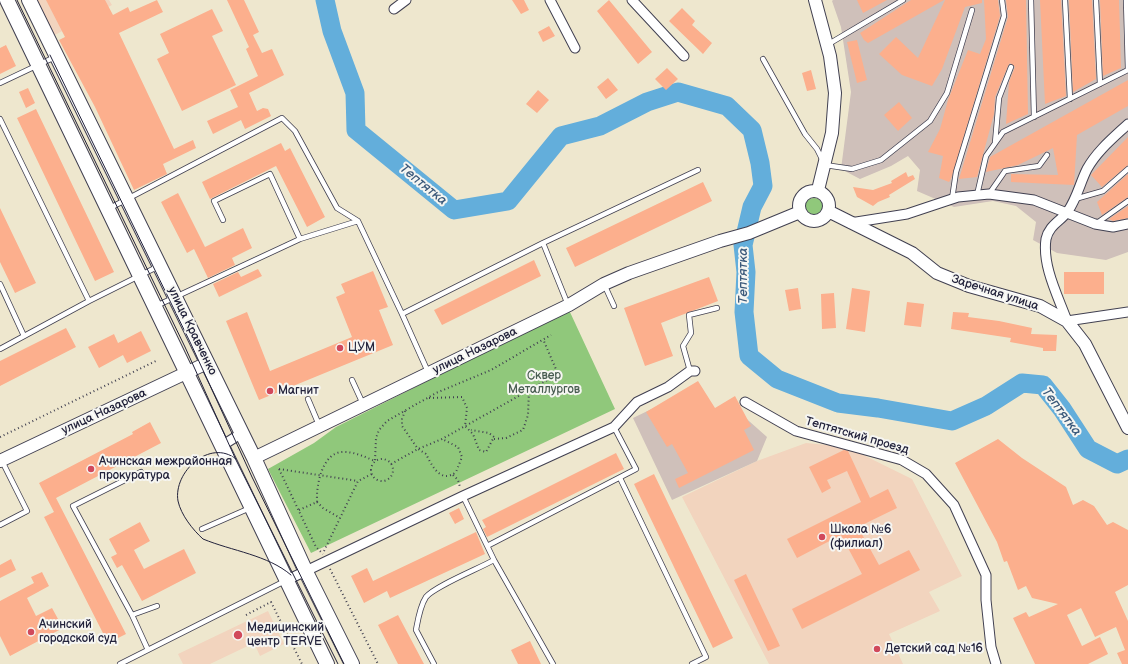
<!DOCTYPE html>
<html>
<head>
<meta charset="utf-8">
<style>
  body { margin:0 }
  canvas { display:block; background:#eee7ce }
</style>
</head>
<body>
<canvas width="1128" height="664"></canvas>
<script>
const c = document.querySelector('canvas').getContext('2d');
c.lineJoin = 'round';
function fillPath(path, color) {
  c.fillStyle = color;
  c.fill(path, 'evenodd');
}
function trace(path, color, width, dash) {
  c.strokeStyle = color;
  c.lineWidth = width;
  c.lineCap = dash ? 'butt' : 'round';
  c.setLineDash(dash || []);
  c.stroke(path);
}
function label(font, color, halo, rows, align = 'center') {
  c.font = font + ' "Balsamiq Sans",sans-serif';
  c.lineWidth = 4;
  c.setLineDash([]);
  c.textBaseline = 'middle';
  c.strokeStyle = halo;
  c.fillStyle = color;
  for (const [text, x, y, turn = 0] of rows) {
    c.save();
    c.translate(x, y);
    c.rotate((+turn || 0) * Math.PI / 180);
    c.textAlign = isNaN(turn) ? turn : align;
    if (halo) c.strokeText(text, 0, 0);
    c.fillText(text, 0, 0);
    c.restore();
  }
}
const built = new Path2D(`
  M33,0H109L112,5L51,37Z
  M806,443L847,447L912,479L962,576L929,592L940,611L889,634L903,664H769L682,497L757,461Z
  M268,611L284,644L260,656L254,643L210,664H183L178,654Z`);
const industrial = new Path2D(`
  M833,0H1128V252L1106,260L1057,253L1033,240L1036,222L1016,206L993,201L954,207L917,191L920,170L908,156L891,166L860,179L841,169L851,92L841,27L832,1Z
  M693,389L708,410L731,405L767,437L757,461L672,500L633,418Z`);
const green = new Path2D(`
  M804 208a10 10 0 1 1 20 0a10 10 0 1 1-20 0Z
  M569,310L615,409L311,553L268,469L314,443L336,427Z`);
const river = new Path2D(`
  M325,0L332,31L355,93L356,130L454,210L508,201L561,136L600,126L647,102L678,92L727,106L752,130L760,163L763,186L752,207L743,245L746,272L744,312L749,356L777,379L838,403L878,408L952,421L986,406L1022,383L1043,385L1062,409L1088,449L1117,464L1128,459`);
const building = new Path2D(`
  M46,0H105L113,15L128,7L130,12L157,0L163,12L119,33L174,149L193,140L196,148L163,164L167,174L134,190L95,107L59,40L65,37Z
  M227,0H244L259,32L253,35L262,53L272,49L284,75L249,93L257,111L263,108L268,109L271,116L245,129L241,120L213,134L207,121L238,107L230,90L258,76L246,49L249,47Z
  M512,0H524L529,10L521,14Z
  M609,0L652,52L638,64L597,11Z
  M857,0H887L863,13Z
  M911,0H944L868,43L864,40L860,33Z
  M945,0H982V3L965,7L942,69L932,86L902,75L879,54L896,37L918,58Z
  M984,0H998L1000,16L951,179L949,182L939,178L943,156L928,152L940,129L948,100L968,50L980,54L986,39Z
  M1006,0H1026L1028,114L1006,124L1009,82L1015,67L1010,63L1008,66L995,97L994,114L977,177L959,179L1008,17Z
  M1040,0H1061L1066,96L1045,104Z
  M1069,0H1092L1096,79L1073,92Z
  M1100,0H1119L1121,68L1103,76Z
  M682,8L695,21L692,25L712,43L703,54L669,21Z
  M212,9L223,31L212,36L236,85L182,111L157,59L169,53L160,34Z
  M549,26L555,36L543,42L538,32Z
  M857,40L867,80L857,83L847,42Z
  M6,45L16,66L0,74V48Z
  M667,68L678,79L666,90L655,79Z
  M811,70L816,89L807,91L802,73Z
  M608,78L618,90L606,99L597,87Z
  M1128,80V106L1077,135L1074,185L1011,182V174L1058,175L1053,148L1018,165L986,172L990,157Z
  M28,88L35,103L26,108L19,92Z
  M538,90L549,100L537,113L526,104Z
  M899,102L912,118L898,131L884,115Z
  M36,109L114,272L95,281L17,118Z
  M1128,137V165L1102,187L1091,175Z
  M281,143L285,151L290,148L325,217L307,227L276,166L210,199L202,182Z
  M906,172L908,177L913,175L915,179L889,195L890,197L878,202L873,206L857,197L853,187L873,190L892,183L891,181Z
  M1128,174V197L1102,215L1097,202Z
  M703,182L712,201L575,267L566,248Z
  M178,193L205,247L243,228L252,248L232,258L235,265L208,278L194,249L187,253L161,202Z
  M1128,206V218L1113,221L1109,219Z
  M0,208L36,283L15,293L0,262Z
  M534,260L541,276L442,325L434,310Z
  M258,269L262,276L219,297L213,284L238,272L241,277Z
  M373,271L388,307L379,310L393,345L259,400L226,321L247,312L270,371L352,337L336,297L345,293L341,284Z
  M1064,272H1104V294H1064Z
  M709,277L718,301L661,323L673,356L645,366L624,308Z
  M798,288L801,309L789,311L785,290Z
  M852,288L870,291L865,332L846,329Z
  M834,293L836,328L822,329L821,294Z
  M907,302L924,304L921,327L904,325Z
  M953,312L969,313L968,317L999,321L1032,328L1031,334L1057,335L1056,351H1043V348L1010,342L1011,338L951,329Z
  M66,328L76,347L0,386V361Z
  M141,331L151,351L127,363L123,355L99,368L88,347L114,334L118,343Z
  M698,381L715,408L735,396L751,426L744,430L754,450L679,488L675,479L688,473L672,444L667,447L646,412Z
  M150,422L161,443L56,498L126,634L108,643L44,517L54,512L39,483L133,434L132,432Z
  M998,439L1022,458L1066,487L1073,505L1083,500L1094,506L1107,525L1113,522L1128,530V585L1115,592L1128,621V664H1122L1117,653L1125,650L1116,627L1095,637L1081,608L1067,615L1082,646L1100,637L1108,654L1088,664H1035L1013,618L1026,612L1029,617L1058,604L1032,598L1026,586L1018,590L1007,561L1004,562L997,542L955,463Z
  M844,450L848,451L870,498L888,489L897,508L858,527L879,565L909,550L920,570L802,629L792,609L862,574L841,535L797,558L787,539L861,502L847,471L827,480L831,488L822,493L809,467Z
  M616,453L624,469L487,537L483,529L486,527L482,520Z
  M654,474L733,638L713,648L634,484Z
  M459,508L464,519L455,524L449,513Z
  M140,522L150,541L134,550L144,569L184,549L196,573L142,601L122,565L117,568L111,557L117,554L109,539Z
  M476,532L485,554L390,598L387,591L364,603L351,576L367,568L373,581Z
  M11,559L16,570L0,578V565Z
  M42,572L49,586L27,598L36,616L52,608L63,628L10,656L0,636V601L34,583L31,577Z
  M746,574L780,646L768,651L734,580Z
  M398,615L424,664H398L378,625Z
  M530,641L541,664H518L511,650Z`);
const path = new Path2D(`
  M429,398L462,397L467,408L465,426L473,434L479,450L486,452L494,437L489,433L471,430
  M405,411L402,419V426L418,449L426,454C432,466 441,484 456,472L462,457L458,447L442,439
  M0,437L158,360
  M494,439L506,438L523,430L528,415L529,390
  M371 470a11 11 0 1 1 22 0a11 11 0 1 1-22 0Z
  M391,464L418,449L442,439L558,374L543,339
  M279,469L316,547L323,554
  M279,469L358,481
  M453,475L458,480L460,487
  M317,502L323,508L340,518
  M299,510L317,502C316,486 322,451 344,452C355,452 365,457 375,461L376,438L379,430L387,421L436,393L491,370L551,335
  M324,551L358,481L372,474
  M330,569L378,664
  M246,615L271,602L302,664`);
const lane = new Path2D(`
  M1031,0L1034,117
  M1065,0L1070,99
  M1096,0L1100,84
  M827,45L903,0
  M763,59L805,134L817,149L825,165L852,169L881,160L930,121L947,93L972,10
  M0,83L55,57
  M0,119L89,301
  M995,143L999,98L1011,67
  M989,194L1005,171L1039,166L1047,155
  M977,195L986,156L1003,132L1128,70L1126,0
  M952,199L956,172L1004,16L1002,0
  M1075,199L1103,191L1128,169
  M110,208L282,118L295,131L337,208L358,221L402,314
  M223,220L214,201L270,174L300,239L358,221
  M1097,223L1128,201
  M543,243L568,305
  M0,284L24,336
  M604,284L614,306
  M156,306L300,239
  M0,349L89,301L159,266
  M690,371L683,346L691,333L689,315L717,308
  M428,372L402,314L543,243L698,170
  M352,380L363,404
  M308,399L319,425
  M141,472L73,506L132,615L148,650
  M620,478L706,657L692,664
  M0,525L27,511L2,461
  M202,529L250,508
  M489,545L636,469L614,427
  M494,560L553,664
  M132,615L157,606
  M120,664L285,581
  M434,664L416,630C418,619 420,606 426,597C435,586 480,568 494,560L463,496`);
const street = new Path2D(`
  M550,0L575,48
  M632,0L684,56
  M394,9L406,0
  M1128,124C1113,138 1097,151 1087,169C1080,183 1077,198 1068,211C1061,221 1049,225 1046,239C1042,266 1058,296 1067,321L1128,312
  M850,223L907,214L958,197L989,194L1034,200L1095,224L1113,227L1128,224
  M745,402L796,431L902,460L926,474L954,505L986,575V600L991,647L996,664
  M223,445L242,433
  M287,580L463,496L614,427L637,402L668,387L690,371H695`);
const secondary = new Path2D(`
  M815,0L830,56L835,93L832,133L818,190
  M799 206a15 15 0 1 1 30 0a15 15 0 1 1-30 0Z
  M828,211L912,253L937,273L969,286L1040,306L1067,321L1085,344L1128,428
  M254,458L569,305L604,284L629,273L720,241L749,233L800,212
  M0,461L207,363`);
const primary = new Path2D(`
  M7,0L327,664
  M29,0L254,458L306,572L352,664`);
const tram = new Path2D(`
  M17,0L185,347L236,460L338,664
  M50,55L191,344L252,477L344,664
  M236,459C210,438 173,472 178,501C181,515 193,530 203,539C232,551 268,555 291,575`);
const markers = [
  [340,348,4,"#d1495b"],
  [270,391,4,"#d1495b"],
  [91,469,4,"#d1495b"],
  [822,537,4,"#d1495b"],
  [31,632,4,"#d1495b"],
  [238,635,5,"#d1495b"],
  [877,649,4,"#d1495b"]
];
const streetNames = [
  ["Заречная улица",995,293,18],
  ["улица Кравченко",192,331,64],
  ["улица Назарова",475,351,-26],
  ["улица Назарова",104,412,-25],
  ["Тептятский проезд",857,436,16]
];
const poiNames = [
  ["ЦУМ",348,348],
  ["Магнит",278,391],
  ["Ачинская межрайонная",99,462],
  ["прокуратура",99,476],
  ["Школа №6",830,530],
  ["(филиал)",830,544],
  ["Ачинский",39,625],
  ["городской суд",39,639],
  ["Медицинский",247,628],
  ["центр TERVE",247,642],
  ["Детский сад №16",885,649]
];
const parkNames = [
  ["Сквер",544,376],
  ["Металлургов",544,390]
];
const waterNames = [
  ["Тептятка",423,185,39],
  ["Тептятка",744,276,-90],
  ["Тептятка",1061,412,53]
];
fillPath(built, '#f2d4be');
fillPath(industrial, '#cfc0ba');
fillPath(green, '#90c87b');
trace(river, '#63aedb', 19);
fillPath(building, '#fcaf8d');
trace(lane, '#414051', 6);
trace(street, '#414051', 11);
trace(secondary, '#414051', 14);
trace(primary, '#414051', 16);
trace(path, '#414051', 2, [1, 3]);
trace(lane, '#fff', 4.5);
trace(street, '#fff', 9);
trace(secondary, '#fff', 12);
trace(primary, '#fff', 14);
trace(tram, '#22223b', 1);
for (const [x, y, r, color] of markers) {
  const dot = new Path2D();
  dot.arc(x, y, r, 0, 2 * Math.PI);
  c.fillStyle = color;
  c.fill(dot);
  trace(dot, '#f6f6f2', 1.5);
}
label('12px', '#22223b', '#f6f6f2', streetNames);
label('12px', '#22223b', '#f6f6f2', poiNames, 'left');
label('12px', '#485c51', '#f6f6f2', parkNames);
label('italic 13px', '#3c5a7b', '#f6f6f2', waterNames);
</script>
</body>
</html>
